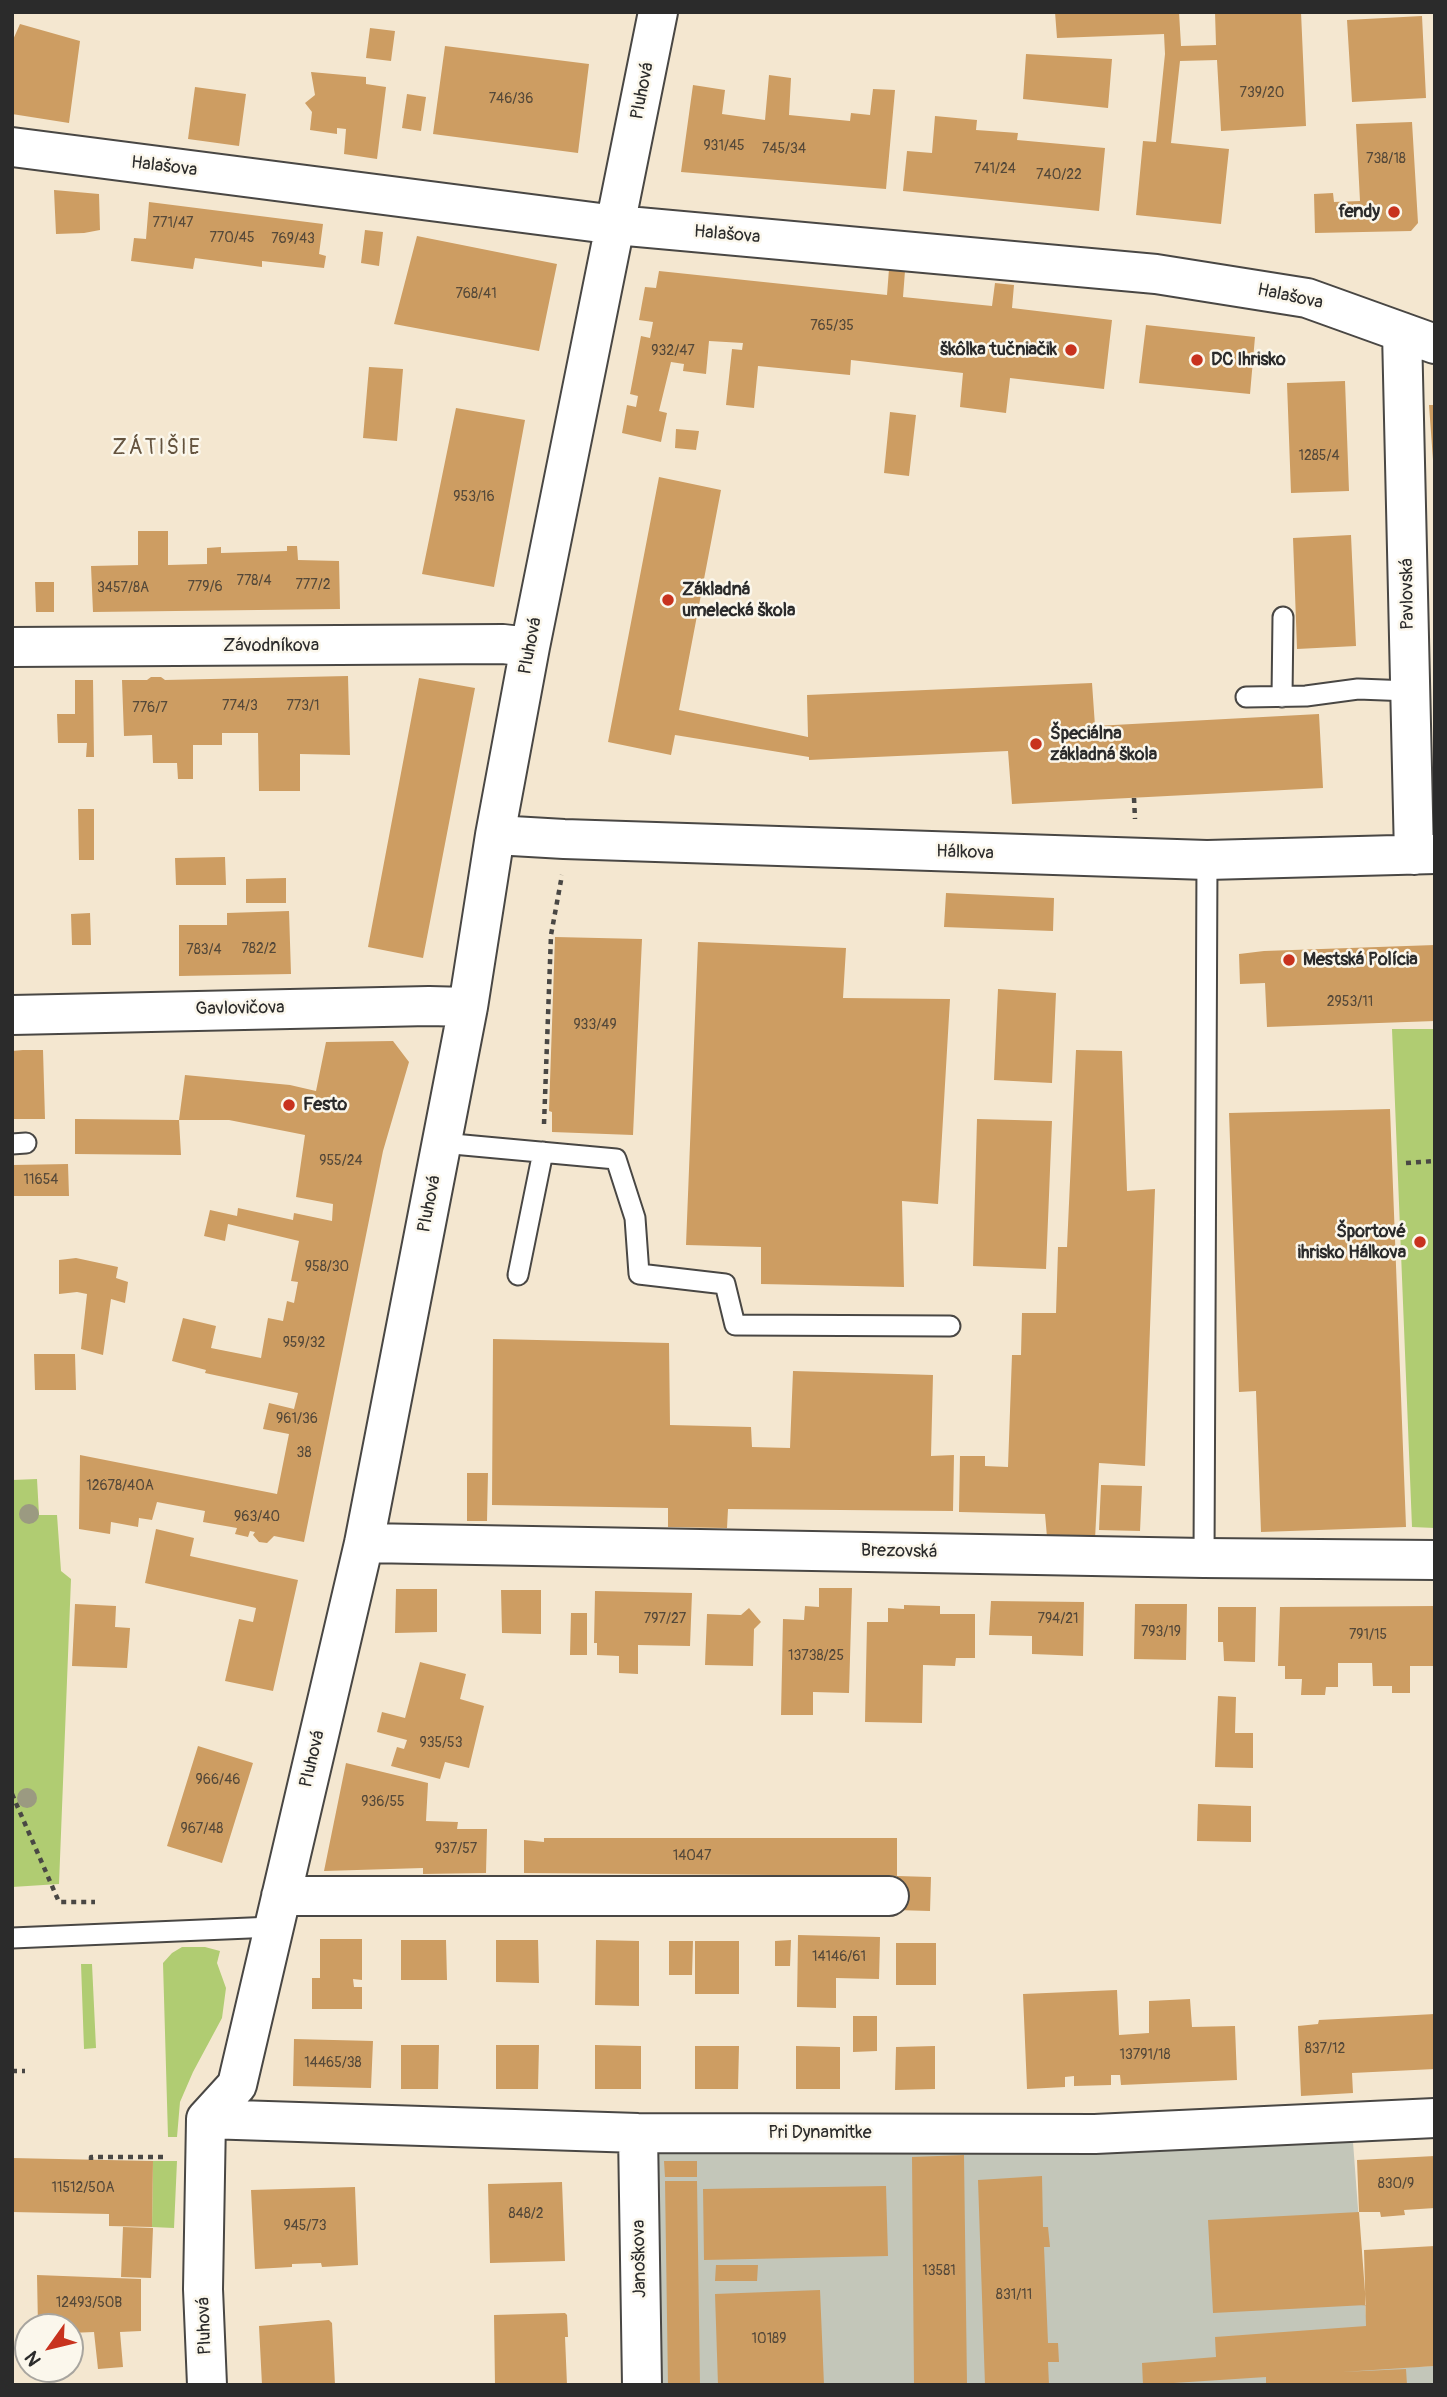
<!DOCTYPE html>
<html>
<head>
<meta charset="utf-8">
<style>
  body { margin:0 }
  #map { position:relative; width:1447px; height:2397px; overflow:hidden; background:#f4e7d0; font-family:Pangolin,sans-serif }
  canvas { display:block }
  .frame { position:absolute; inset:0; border:14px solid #2b2b2b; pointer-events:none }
  .north { position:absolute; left:14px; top:2313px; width:70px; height:70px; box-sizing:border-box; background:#fbf7ec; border:2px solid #a8a59f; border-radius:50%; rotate:236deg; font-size:19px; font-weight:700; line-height:28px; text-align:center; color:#2b2b2b }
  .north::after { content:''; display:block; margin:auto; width:24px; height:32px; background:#c8321e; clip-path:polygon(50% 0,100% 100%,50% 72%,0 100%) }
</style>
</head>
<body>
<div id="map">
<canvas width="1447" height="2397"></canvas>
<div class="frame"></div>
<div class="north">N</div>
</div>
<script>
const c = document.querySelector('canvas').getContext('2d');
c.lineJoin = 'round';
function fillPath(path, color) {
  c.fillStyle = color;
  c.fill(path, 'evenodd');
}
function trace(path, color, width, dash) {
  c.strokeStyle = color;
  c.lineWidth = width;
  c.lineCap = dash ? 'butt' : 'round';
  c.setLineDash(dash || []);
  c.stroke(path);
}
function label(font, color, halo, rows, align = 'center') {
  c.font = font + ' Pangolin,sans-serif';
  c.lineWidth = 5;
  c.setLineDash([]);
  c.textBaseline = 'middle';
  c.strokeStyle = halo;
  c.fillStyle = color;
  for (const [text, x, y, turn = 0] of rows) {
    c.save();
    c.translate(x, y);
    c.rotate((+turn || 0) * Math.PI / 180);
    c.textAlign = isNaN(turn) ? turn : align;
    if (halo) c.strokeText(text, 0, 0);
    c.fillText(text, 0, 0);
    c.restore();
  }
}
const industrial = new Path2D(`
  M1353,2142L1370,2369L1435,2366V2385H651L640,2151Z`);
const green = new Path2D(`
  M1392,1029H1435V1528L1412,1527Z
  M37,1479L39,1515H57L61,1571L71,1579L59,1884L12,1887V1480Z
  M182,1947H205L220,1951L217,1963L226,1988L222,2018L193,2072L180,2102L177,2137H168L163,1963L172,1953Z
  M81,1964H92L96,2048L84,2049Z
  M153,2161H177L174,2228L152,2227Z`);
const building = new Path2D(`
  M1055,12H1179L1181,46L1216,45L1215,12H1301L1306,126L1221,131L1217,60L1180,61L1171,143L1229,149L1221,224L1136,215L1143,141L1156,142L1165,54L1164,34L1057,38Z
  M1422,16L1426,98L1352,102L1347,20Z
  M20,24L80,41L69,123L12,114V42Z
  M370,28L395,31L391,61L366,58Z
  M445,46L589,64L578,153L433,134Z
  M1026,54L1112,59L1108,108L1023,99Z
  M311,72L366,77V84L386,87L377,159L344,154L346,129L337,128V134L310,130L312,112L305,103L315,95Z
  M769,75L791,78L789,115L850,121L851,113L870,115L873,89L895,90L886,189L681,172L693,85L725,90L722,114L765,120Z
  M195,87L246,94L239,146L188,139Z
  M407,94L426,97L421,131L402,128Z
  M935,116L977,120L976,130L1018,133L1017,140L1105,148L1099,211L903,191L907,151L932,153Z
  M1412,122L1418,223L1411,231L1315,233L1314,194L1333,193L1334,202L1360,201L1356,124Z
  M54,190L99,194L100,230L84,233L56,234Z
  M149,202L323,224L319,254L326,256L324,268L262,261V267L195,258L193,269L131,261L134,238L146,239Z
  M365,230L383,232L379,266L361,263Z
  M417,236L557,264L539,351L394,324Z
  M889,269L905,271L903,297L992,306L995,283L1014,285L1012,308L1112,320L1104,389L1010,378L1006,413L960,407L963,373L851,360L850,375L758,366L754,408L726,405L732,349L742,350L743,343L709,341L706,374L683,371L684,364L671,362L659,411L667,413L661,442L622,433L627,405L636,407L638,396L630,394L641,336L650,338L653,322L639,320L645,287L656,288L659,271L887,295Z
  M1146,325L1255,337L1250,394L1139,383Z
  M369,367L403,369L397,441L363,438Z
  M1345,381L1349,491L1291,493L1287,383Z
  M1429,405H1435V460H1433Z
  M456,408L525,420L494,587L422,574Z
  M890,412L916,415L909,476L884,473Z
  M676,429L699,431L696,450L675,448Z
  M659,477L721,490L679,710L808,737L807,695L1092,683L1095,726L1319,714L1323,788L1012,804L1008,751L809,760V757L675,735L671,755L608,742Z
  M138,531H168V565L207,564V548L221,547V553L287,551V546H297L298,560L339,561L340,609L93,612L91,566L138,565Z
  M1351,535L1356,646L1297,649L1293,538Z
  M35,582H54V612H36Z
  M348,676L350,755L300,754V791H259L258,733H222V745H193V779H178L177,763H153L152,735L124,736L122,680H147L151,677H161L165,680Z
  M419,678L475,688L423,958L368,947Z
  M75,680H93L94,757H86L87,743H58L57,714H75Z
  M78,809H94V860H79Z
  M225,857L226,885H176L175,858Z
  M286,878V903H246V879Z
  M946,893L1054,898L1053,931L944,927Z
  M289,911L291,974L179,976V925H227V913Z
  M90,913L91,945H72L71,914Z
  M555,937L642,939L633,1135L552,1132V1112L549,1111Z
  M698,942L846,948L843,998L950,999L938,1204L902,1201L904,1287L761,1284V1247L686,1245Z
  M1435,945V1021L1267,1027L1265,983L1240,984L1239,954L1264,951Z
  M998,989L1056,993L1052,1083L994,1080Z
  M393,1041L409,1062L383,1151L304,1542L274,1536L267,1543L259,1542L253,1535L255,1532L250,1531L248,1537L235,1534L237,1528L203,1522L205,1511L157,1502L152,1520L139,1518L138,1527L111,1522L110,1534L79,1529L80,1455L277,1494L289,1434L263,1429L269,1403L294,1409L298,1393L205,1373L206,1370L172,1361L183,1318L216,1326L211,1348L261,1358L268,1318L283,1321L287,1301L294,1303L298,1282L291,1281L299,1241L228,1224L225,1241L204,1236L210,1210L237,1216L238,1208L293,1220L294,1213L332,1221L333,1204L296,1197L305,1135L229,1120H179L185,1075L290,1085L316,1091L326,1042Z
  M23,1050H43L45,1119H12V1051Z
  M1076,1050L1122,1051L1127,1191L1155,1189L1145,1466L1099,1463L1095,1539L1047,1537L1045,1514L959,1512L960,1456H985V1466L1008,1467L1012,1355H1021L1022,1313H1056L1058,1247H1067Z
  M1390,1109L1406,1527L1261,1532L1256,1391L1239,1392L1229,1113Z
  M75,1119L179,1120L181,1155L75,1154Z
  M977,1119L1052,1121L1046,1269L973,1266Z
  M68,1164L69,1196H12V1165Z
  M76,1258L118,1267L116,1278L128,1282L125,1303L111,1299L103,1355L81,1349L87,1294L77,1292L59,1294V1260Z
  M493,1339L669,1343L670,1425L751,1427L752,1447L790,1448L793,1371L933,1375L931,1456L954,1455L953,1511L728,1509L727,1528L668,1527V1508L492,1505Z
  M34,1354H75L76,1390H35Z
  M467,1473H488L487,1521H467Z
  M1101,1485L1142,1486L1140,1531L1099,1530Z
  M156,1529L194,1538L190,1556L298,1580L273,1691L225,1681L239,1619L253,1622L256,1608L145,1583Z
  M819,1588H852L849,1693L813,1692V1715H781L783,1619L804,1620L805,1606L819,1607Z
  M396,1589H437V1632L395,1633Z
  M501,1590H541V1634L502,1633Z
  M595,1591L692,1593L690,1646L638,1645V1674L619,1673V1656L597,1655V1643H594Z
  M991,1601L1084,1602L1083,1656L1032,1654V1636L989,1635Z
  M75,1604L116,1606L115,1627L130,1628L127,1668L72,1666Z
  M1135,1604H1187L1186,1660L1134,1659Z
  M904,1605L940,1606V1614H975V1658H956L955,1666L923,1665L922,1723L865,1722L867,1622H888V1608L904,1609Z
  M1435,1606V1666H1410V1693H1392V1686H1373L1372,1663H1338V1687H1326L1325,1695H1301L1302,1679H1285V1666H1278L1280,1607Z
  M1218,1607H1256L1255,1662L1224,1661L1223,1642H1218Z
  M749,1608L761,1622L754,1629L753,1666L705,1665L707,1614L741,1615Z
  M571,1613H587V1655H570Z
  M420,1662L466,1674L460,1699L484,1706L469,1768L445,1762L440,1779L391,1766L397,1747L404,1749L407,1740L377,1732L382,1712L405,1718Z
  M1218,1696L1236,1697L1235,1733H1253V1768L1215,1767Z
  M198,1746L253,1763L222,1863L167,1846Z
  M346,1763L428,1783L426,1821L458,1822L457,1829H487L486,1873L423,1874V1868L324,1871Z
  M1198,1804L1251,1806V1842L1197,1841Z
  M544,1838H897V1876L931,1877L930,1911L896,1910L897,1876L524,1873V1840L544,1842Z
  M798,1935L880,1937L879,1979L836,1978V2008L797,2007Z
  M320,1939H362V1980L353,1979L354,1987H362V2009H312V1978H320Z
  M401,1940H446L447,1980H401Z
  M496,1940H538L539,1983L496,1982Z
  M596,1940L639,1941V2006L595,2005Z
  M791,1940L790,1966H775V1941Z
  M669,1941H693L692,1975H669Z
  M695,1941H739V1994H695Z
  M896,1943H936V1985H896Z
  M1117,1990L1119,2035L1149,2033V2001L1190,1999L1192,2027L1235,2026L1237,2080L1121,2085L1120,2075H1111V2085L1074,2086V2076L1065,2077V2087L1027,2089L1023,1994Z
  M1435,2014V2069L1352,2073L1353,2093L1301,2096L1298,2026L1318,2024L1319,2020Z
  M853,2016H877V2051L853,2052Z
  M294,2039L373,2041L371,2088L293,2086Z
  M401,2045H439L438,2089H401Z
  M496,2045H539L538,2089H496Z
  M595,2045L641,2046V2089H595Z
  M695,2046H739L738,2089H695Z
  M796,2046L840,2047V2089H796Z
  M935,2046V2089L895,2090L896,2047Z
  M964,2155L967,2385H914L912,2157Z
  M1435,2156V2208L1404,2210L1405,2215L1381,2217L1380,2212H1359L1357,2160Z
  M12,2158L153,2161L152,2227L109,2226V2214L12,2212Z
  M664,2161H697V2177H665Z
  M1042,2176L1043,2227H1048L1050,2247H1044L1048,2343H1058L1059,2362H1048L1049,2385H985L978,2180Z
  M665,2181H697L700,2385H668Z
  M562,2182L565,2261L490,2263L488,2184Z
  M886,2186L888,2256L704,2260L703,2189Z
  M355,2187L358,2265L322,2267L321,2263L292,2264V2267L255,2269L251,2190Z
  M1359,2212L1366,2305L1213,2313L1208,2220Z
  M123,2227L153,2228L151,2278L121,2277Z
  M1435,2246V2366L1342,2372L1406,2369L1407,2385H1266V2377L1143,2385L1142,2363L1216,2357L1215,2337L1366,2326L1364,2250Z
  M716,2265H758L757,2281H715Z
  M37,2275L141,2279V2331L120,2332L123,2367L98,2369L94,2332L70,2333V2327H38Z
  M820,2290L824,2385H718L715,2294Z
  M565,2313L567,2315L568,2337H565L567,2385H495L494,2315Z
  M329,2320L332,2323L335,2385H262L259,2326Z`);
const path = new Path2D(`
  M1134,798L1135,819
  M544,1124L551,935L562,875
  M1406,1163L1435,1161
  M12,1794L59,1902H95
  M12,2071H25
  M91,2160V2157H167`);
const service = new Path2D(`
  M1246,697L1306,696L1358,689L1410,691
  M1282,697L1283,617
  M442,1143L616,1159L635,1218L639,1274L725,1284L735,1325L950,1326
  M12,1144L26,1143
  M518,1275L543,1152
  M1204,1558L1207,860
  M12,1938L273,1927`);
const minor = new Path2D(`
  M12,147L616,225L1156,274L1307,298L1435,344
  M1402,332L1414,855
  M12,647L503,644L530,647
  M495,835L564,839L1207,860L1435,854
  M12,1015L429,1006L468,1007
  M364,1543L1204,1558L1435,1560
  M281,1896H889
  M206,2119L638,2133L1095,2134L1435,2118
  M638,2133L642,2385
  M207,2385L203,2289L206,2119L237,2085L364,1543L468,1007L495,835L530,647L658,12`);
const trees = [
  [29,1514],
  [27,1798]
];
const markers = [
  [1394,212,7,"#c8321e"],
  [1071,350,7,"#c8321e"],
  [1197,360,7,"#c8321e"],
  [668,600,7,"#c8321e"],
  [1036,744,7,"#c8321e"],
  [1289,960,7,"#c8321e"],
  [289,1105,7,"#c8321e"],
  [1420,1242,7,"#c8321e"]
];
const numberNames = [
  ["739/20",1262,93],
  ["746/36",511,99],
  ["931/45",724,146],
  ["745/34",784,149],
  ["738/18",1386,159],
  ["741/24",995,169],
  ["740/22",1059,175],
  ["771/47",173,223],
  ["770/45",232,238],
  ["769/43",293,239],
  ["768/41",476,294],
  ["765/35",832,326],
  ["932/47",673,351],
  ["1285/4",1319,456],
  ["953/16",474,497],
  ["778/4",254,581],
  ["777/2",313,585],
  ["779/6",205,587],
  ["3457/8A",123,588],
  ["774/3",240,706],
  ["773/1",303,706],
  ["776/7",150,708],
  ["782/2",259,949],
  ["783/4",204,950],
  ["2953/11",1350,1002],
  ["933/49",595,1025],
  ["955/24",341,1161],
  ["11654",41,1180],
  ["958/30",327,1267],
  ["959/32",304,1343],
  ["961/36",297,1419],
  ["38",304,1453],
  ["12678/40A",120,1486],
  ["963/40",257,1517],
  ["797/27",665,1619],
  ["794/21",1058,1619],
  ["793/19",1161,1632],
  ["791/15",1368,1635],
  ["13738/25",816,1656],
  ["935/53",441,1743],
  ["966/46",218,1780],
  ["936/55",383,1802],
  ["967/48",202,1829],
  ["937/57",456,1849],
  ["14047",692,1856],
  ["14146/61",839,1957],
  ["837/12",1325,2049],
  ["13791/18",1145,2055],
  ["14465/38",333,2063],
  ["830/9",1396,2184],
  ["11512/50A",83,2188],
  ["848/2",526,2214],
  ["945/73",305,2226],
  ["13581",939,2271],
  ["831/11",1014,2295],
  ["12493/50B",89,2303],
  ["10189",769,2339]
];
const streetNames = [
  ["Pluhová",643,91,-79],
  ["Halašova",164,167,7],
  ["Halašova",727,235,5],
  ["Halašova",1290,297,12],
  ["Pavlovská",1408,594,-91],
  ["Závodníkova",271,646],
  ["Pluhová",531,646,-79],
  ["Hálkova",965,853,2],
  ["Gavlovičova",240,1009,-1],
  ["Pluhová",430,1204,-79],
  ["Brezovská",899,1552,1],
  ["Pluhová",313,1759,-77],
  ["Pri Dynamitke",820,2133],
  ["Janoškova",640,2259,-91],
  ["Pluhová",205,2326,-92]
];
const poiNames = [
  ["fendy",1380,212,"right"],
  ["škôlka tučniačik",1057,350,"right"],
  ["DC Ihrisko",1211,360],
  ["Základná",682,590],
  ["umelecká škola",682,611],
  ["Špeciálna",1050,734],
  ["základná škola",1050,755],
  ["Mestská Polícia",1303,960],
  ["Festo",303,1105],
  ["Športové",1406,1232,"right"],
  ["ihrisko Hálkova",1406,1253,"right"]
];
const quarterNames = [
  ["ZÁTIŠIE",157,449]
];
fillPath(industrial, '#c3c6b9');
fillPath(green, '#b0cc72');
fillPath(building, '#cd9d62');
trace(service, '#494744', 23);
trace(minor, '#494744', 42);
trace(path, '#494744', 4.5, [5, 5]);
trace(service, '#fff', 19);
trace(minor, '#fff', 38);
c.fillStyle = '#9b9a81';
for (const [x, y] of trees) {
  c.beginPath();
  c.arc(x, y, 10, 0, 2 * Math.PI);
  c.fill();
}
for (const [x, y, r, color] of markers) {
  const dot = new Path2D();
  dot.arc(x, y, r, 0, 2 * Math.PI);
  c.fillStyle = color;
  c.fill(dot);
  trace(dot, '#fbf7ec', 2.5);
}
label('14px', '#544839', null, numberNames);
label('18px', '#2b2b2b', '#fbf7ec', streetNames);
label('bold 18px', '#2b2b2b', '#fbf7ec', poiNames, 'left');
c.letterSpacing = '2px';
label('21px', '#64533e', '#fbf7ec', quarterNames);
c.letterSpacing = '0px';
</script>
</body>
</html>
